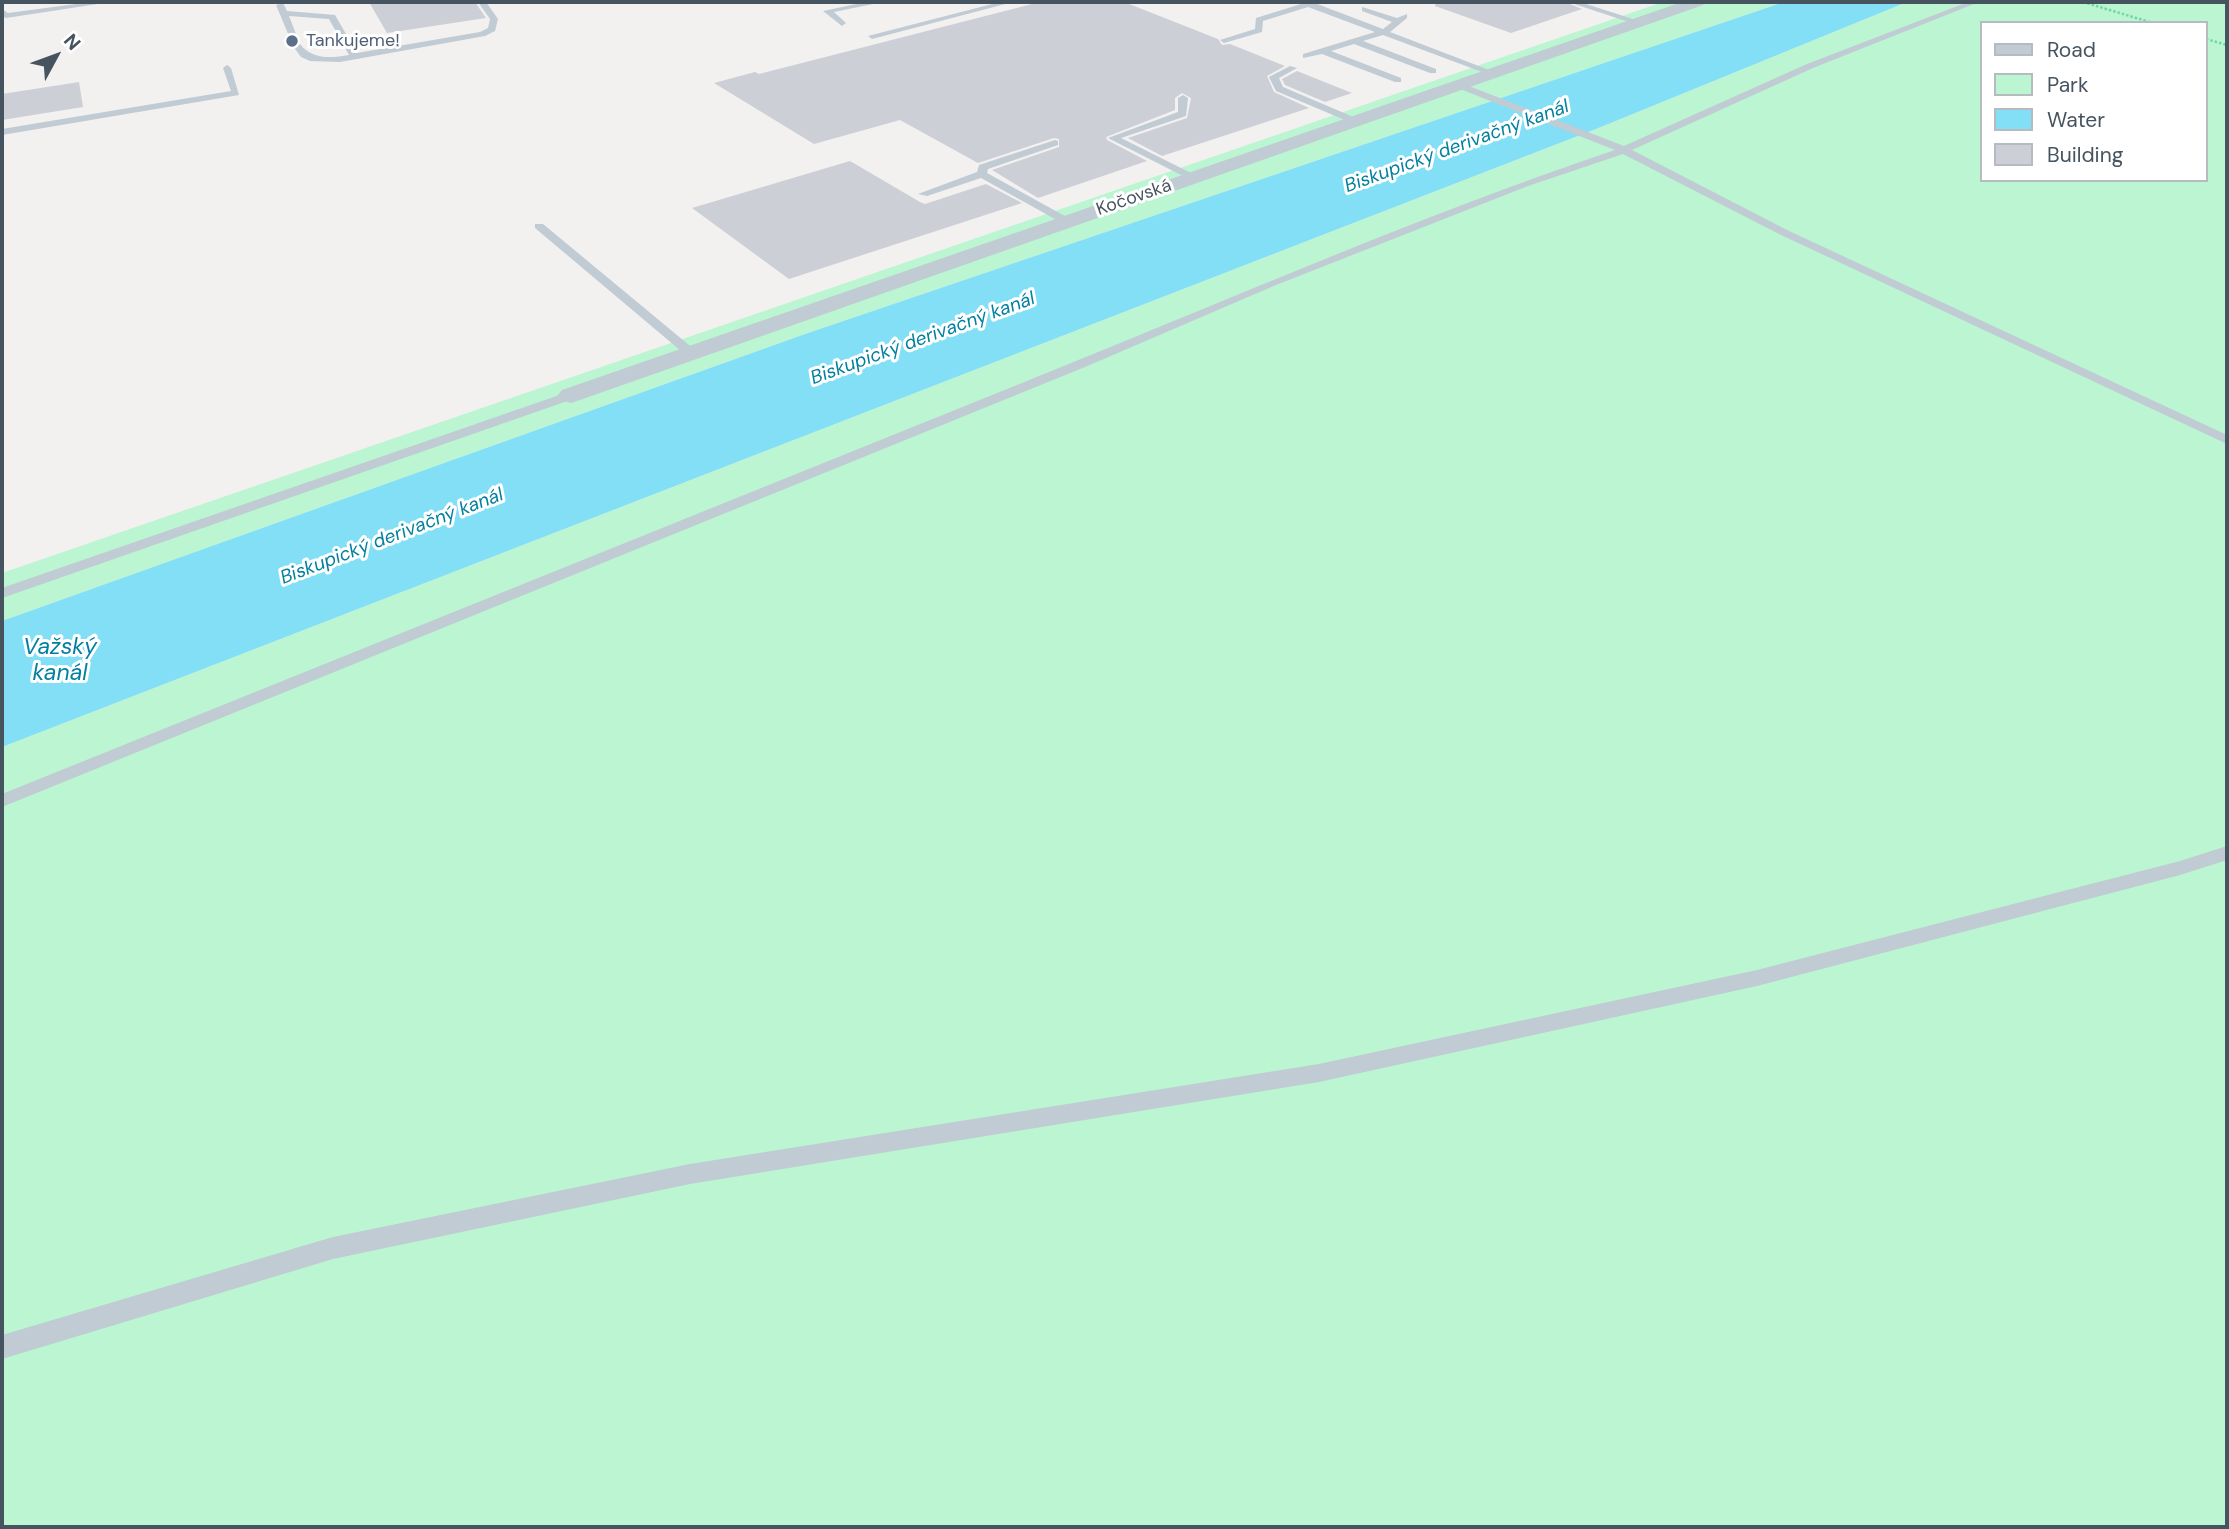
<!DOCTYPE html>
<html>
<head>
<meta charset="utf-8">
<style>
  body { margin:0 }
  #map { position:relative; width:2229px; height:1529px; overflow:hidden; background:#f3f0f0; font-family:"DM Sans",sans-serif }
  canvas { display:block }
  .frame { position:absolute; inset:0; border:4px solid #465460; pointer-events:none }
  .legend { position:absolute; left:1980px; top:21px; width:228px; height:161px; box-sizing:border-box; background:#fff; border:2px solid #b5bbbf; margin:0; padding:9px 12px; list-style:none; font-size:21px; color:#465460 }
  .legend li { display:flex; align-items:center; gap:14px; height:35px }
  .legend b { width:35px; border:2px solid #b5bbbf }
  .north { position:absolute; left:21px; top:21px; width:70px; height:70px; -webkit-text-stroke:5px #fff; paint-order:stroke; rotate:49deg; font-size:19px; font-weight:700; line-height:28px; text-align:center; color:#465460 }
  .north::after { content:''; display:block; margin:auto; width:24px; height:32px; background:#465460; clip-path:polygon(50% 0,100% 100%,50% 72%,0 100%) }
</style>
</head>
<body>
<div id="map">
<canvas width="2229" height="1529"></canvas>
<div class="frame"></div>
<ul class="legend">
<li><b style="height:9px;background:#c0cbd4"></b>Road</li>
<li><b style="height:19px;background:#bbf5d1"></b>Park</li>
<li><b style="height:19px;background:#83dff6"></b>Water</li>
<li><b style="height:19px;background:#cccfd6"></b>Building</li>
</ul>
<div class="north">N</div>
</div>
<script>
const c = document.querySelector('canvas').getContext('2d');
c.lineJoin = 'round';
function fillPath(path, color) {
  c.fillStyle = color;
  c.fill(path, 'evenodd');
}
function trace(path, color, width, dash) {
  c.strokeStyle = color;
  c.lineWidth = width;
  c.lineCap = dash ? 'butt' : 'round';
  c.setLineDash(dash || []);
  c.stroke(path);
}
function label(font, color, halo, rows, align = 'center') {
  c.font = font + ' "DM Sans",sans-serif';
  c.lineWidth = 6;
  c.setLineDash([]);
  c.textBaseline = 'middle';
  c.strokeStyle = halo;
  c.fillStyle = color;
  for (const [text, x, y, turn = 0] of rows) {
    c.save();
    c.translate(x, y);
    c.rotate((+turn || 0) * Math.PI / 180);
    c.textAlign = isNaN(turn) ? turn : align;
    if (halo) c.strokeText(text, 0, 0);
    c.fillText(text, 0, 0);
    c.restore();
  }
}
const green = new Path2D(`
  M1663,2H1784L808,333L2,621V573Z
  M1907,2H2227V1527H2V747L1601,127ZM1982,23H2206V180H1982Z`);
const water = new Path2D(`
  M1784,2H1907L1601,127L2,747V621L808,333Z`);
const building = new Path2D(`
  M369,2H475L486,18L387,33Z
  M1040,2H1124L1218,39L1222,45L1230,44L1285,66L1267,76L1274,92L1309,108L1162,156L1128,138L1187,118L1191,98L1182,93L1175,98V110L1106,137L1107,140L1147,161L1038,198L992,170L1059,147V139L1054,138L978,163L900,120L814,144L714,83L755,72L759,74Z
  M1436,2H1565L1582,9L1511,33L1435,6Z
  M1297,71L1352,93L1325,102L1285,85L1282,79Z
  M79,82L83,107L2,120V94Z
  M850,161L920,202L925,204L986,184L1022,203L789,279L692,208Z`);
const path = new Path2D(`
  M2083,2L2153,23
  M2206,39L2227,45`);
const lane = new Path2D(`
  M91,2H111L6,18L2,16V9L8,13Z
  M478,2H486L498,19L495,31L485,36L340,62L310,61L301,57L293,46L300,44C312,60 331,58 349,55L329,19L289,16L296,34L289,36L276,5L283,3L287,11L335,15L357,53L480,32L488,28L490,19Z
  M866,2H883L834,12L846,23L842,26L823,11Z
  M1000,2H1013L872,39L868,36Z
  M1299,2H1312L1383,29L1392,22L1362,11V7L1397,18L1407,14V18L1390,32L1497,73L1490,75L1383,35L1363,41L1436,69V73H1430L1354,44L1331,51L1401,78V82H1395L1322,54L1303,58V54L1375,32L1308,7L1263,21L1262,32L1224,43L1220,40L1255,29L1256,18L1301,4Z
  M1568,2H1580L1642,22L1635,24Z
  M1968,2H1979L1813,68L1632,150L1787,230L2227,435V444L1779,234L1623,154L1528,186L1276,285L1085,367L2,807V794C342,657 682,520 1022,383C1219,304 1413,218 1615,150L1455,87V83H1461L1624,146L1807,64Z
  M227,65L231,68L239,95L2,135V129L231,91L223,68Z
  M1290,66L1297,68L1279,78L1283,87L1358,119V123H1352L1276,91L1269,77Z
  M1183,95L1188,98L1186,116L1121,138L1197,176L1198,178L1193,181L1108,138L1178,112V98Z
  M1055,140L1058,141V145L988,169L987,173L1072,220V224H1064L981,178L927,196L918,194L977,172L979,165Z
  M535,224H543L695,350V356H687L535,228Z
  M571,391L577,395L576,398L2,598V588Z
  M2227,846V860L2180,875L1757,986L1319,1082L690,1184L333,1259L2,1359V1335L333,1237L690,1164L1319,1064L1757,970L2180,861Z`);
const street = new Path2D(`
  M1682,2H1705L1703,5L580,400L571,403L562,400L558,395L562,390Z`);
const markers = [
  [292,41,7,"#5c6f8a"]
];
const farServicenames = [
  ["Tankujeme!",306,41]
];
const farStreetnames = [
  ["Kočovská",1134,198,-19]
];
const farWaternames = [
  ["Biskupický derivačný kanál",1457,147,-20],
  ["Biskupický derivačný kanál",923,339,-20],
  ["Biskupický derivačný kanál",392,537,-21]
];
const waterNames = [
  ["Važský",60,648],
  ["kanál",60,674]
];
fillPath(green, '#bbf5d1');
fillPath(water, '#83dff6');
fillPath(building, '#cccfd6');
trace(path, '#6fd7a3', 2.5, [2.5, 2]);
fillPath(lane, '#c0cbd4');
fillPath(street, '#c0cbd4');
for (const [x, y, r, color] of markers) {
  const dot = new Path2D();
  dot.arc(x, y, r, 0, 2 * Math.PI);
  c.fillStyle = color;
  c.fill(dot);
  trace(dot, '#fff', 2.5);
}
label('18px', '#4e5e75', '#fff', farServicenames, 'left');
label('18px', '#465460', '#fff', farStreetnames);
label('italic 19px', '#0380a1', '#fff', farWaternames);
label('italic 23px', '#0380a1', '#fff', waterNames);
</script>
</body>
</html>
